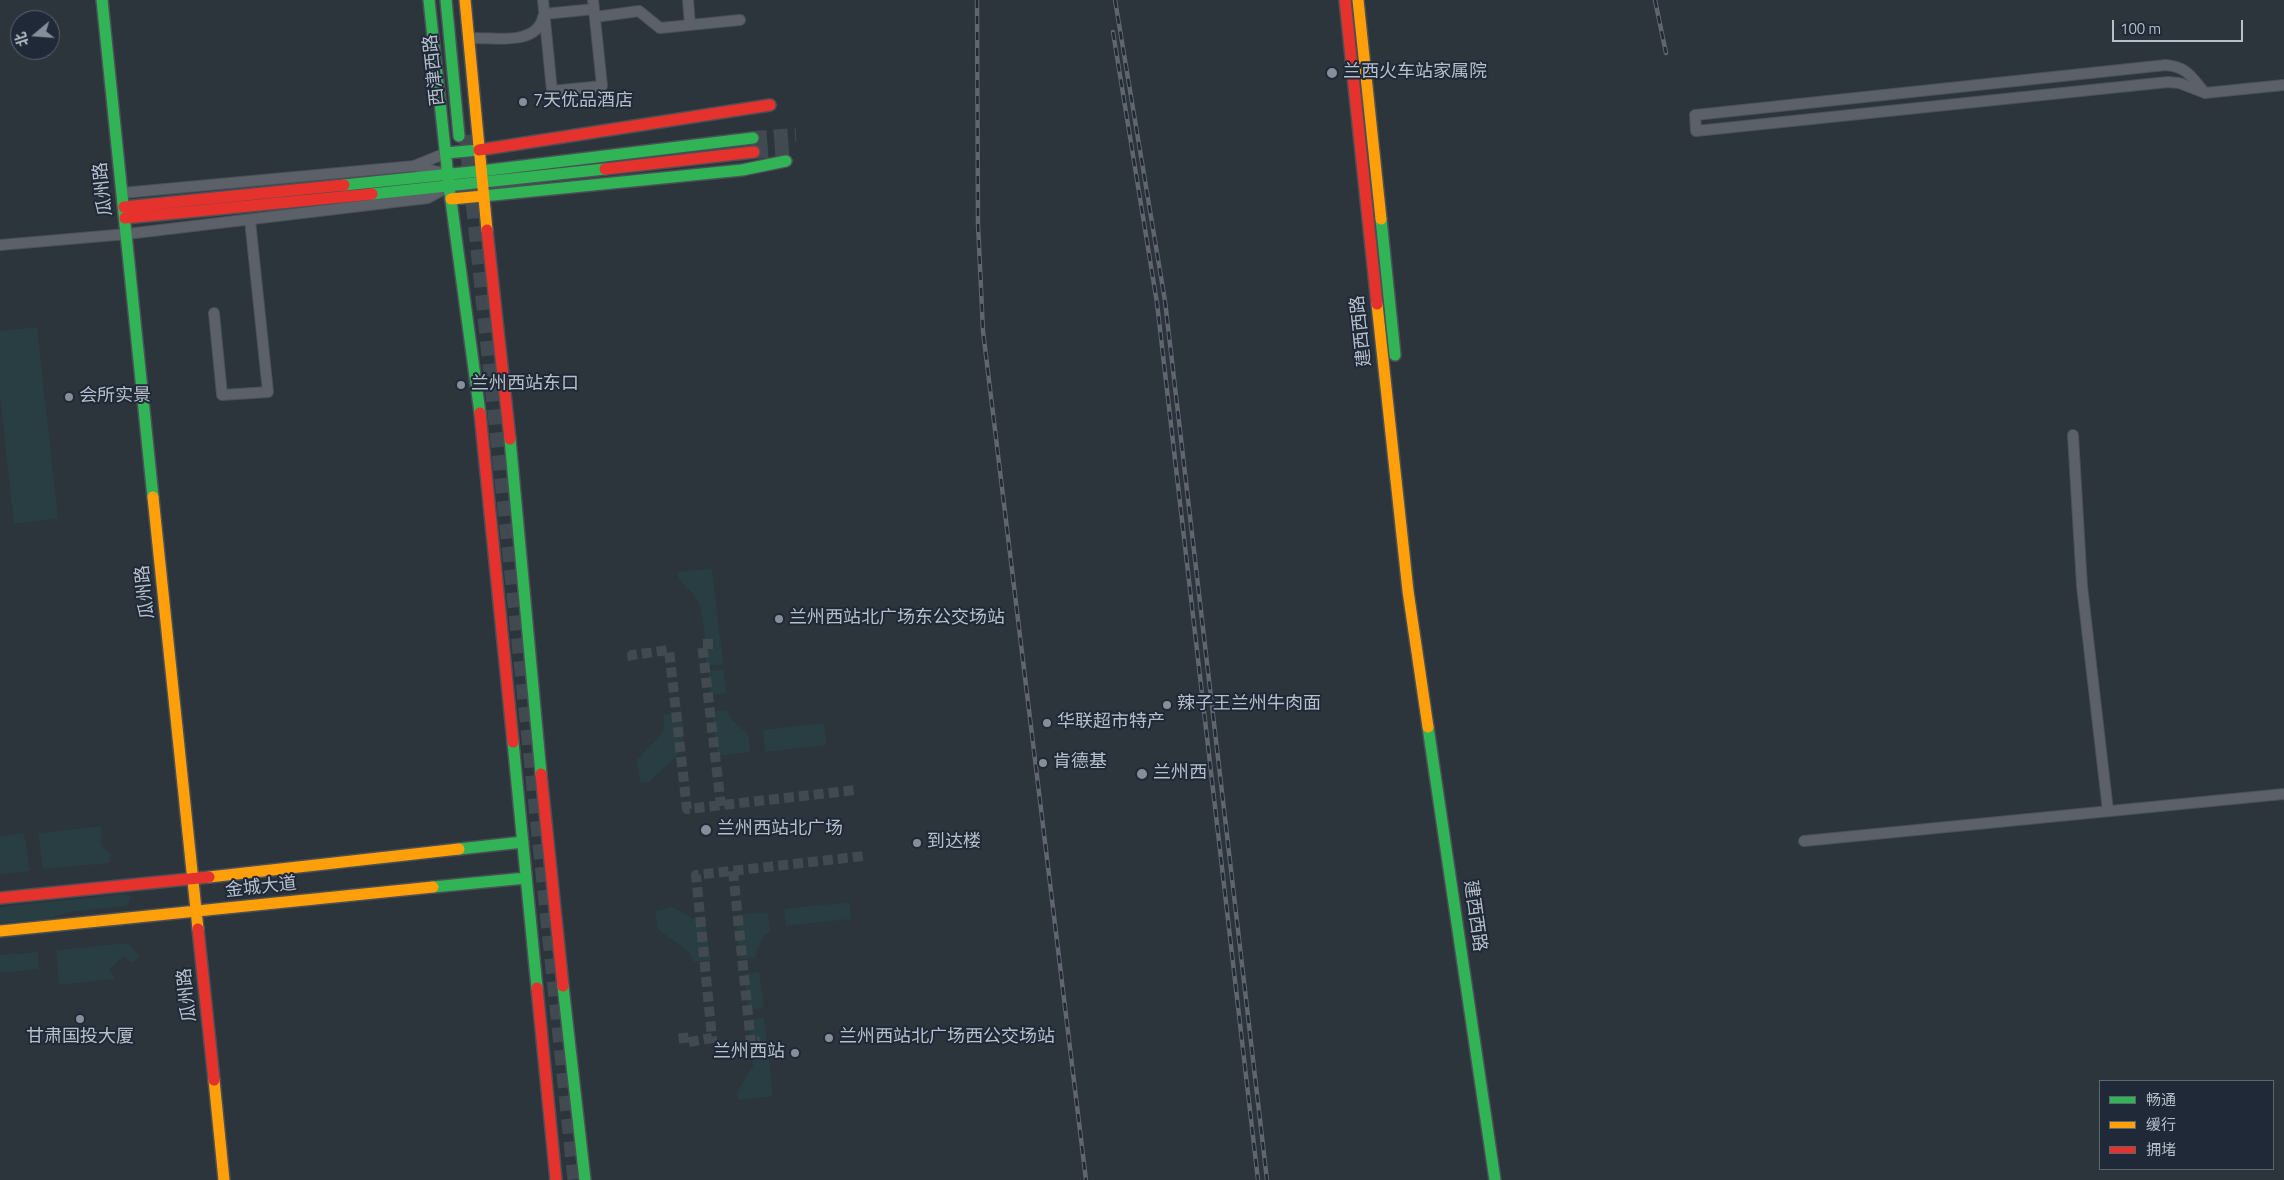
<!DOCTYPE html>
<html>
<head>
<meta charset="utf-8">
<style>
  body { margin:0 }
  #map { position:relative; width:2284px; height:1180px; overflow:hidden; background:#2c343c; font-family:"Titillium Web","Noto Sans SC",sans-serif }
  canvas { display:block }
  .legend { position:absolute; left:2099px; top:1080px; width:175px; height:90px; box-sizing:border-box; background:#1f2937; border:1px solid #5c6572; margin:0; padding:6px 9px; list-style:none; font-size:15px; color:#b7bfcb }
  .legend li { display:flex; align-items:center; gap:10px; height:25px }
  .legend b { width:25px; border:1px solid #5c6572 }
  .north { position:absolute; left:10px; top:10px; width:50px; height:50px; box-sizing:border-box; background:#1f2937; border:1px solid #5c6572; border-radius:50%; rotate:252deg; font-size:14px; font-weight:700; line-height:20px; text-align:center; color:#b7bfcb }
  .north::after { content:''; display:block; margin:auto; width:18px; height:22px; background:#868e99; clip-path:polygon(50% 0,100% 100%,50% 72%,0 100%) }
  .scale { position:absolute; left:2112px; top:20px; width:131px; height:22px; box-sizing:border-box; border:2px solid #b7bfcb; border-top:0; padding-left:6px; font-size:15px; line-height:18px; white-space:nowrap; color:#b7bfcb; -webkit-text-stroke:4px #1f2937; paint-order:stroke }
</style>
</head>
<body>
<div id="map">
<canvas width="2284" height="1180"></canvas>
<ul class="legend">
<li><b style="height:6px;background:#30b455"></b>畅通</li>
<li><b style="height:6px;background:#ff9f0a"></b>缓行</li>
<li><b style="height:6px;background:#e5322d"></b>拥堵</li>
</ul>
<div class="north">北</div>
<div class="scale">100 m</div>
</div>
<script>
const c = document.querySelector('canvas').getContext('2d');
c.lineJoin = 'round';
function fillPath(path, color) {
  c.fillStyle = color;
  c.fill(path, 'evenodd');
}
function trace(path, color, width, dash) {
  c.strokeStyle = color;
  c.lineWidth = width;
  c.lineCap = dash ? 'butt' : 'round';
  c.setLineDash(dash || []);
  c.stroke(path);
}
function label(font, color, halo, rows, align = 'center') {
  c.font = font + ' "Titillium Web","Noto Sans SC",sans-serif';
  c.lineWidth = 4;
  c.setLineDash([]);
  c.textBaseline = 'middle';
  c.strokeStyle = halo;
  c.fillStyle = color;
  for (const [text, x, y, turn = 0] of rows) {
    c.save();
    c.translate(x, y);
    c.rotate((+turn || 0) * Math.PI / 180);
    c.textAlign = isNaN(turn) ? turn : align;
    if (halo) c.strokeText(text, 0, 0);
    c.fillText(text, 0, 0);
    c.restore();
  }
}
const green = new Path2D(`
  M37,327L58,519L14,524L0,395V331Z
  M712,568L723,664L707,666C705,650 705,617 699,603C693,590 679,586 677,572Z
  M724,670L726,693L711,695L708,671Z
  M727,710L732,720L748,734L750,752L717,756L712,712Z
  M682,712L684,749L650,781L640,783L637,760L663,732L664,715Z
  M824,723L826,745L765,752L763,730Z
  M101,826V845L111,855L109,863L43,869L38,833Z
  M24,833L30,871L0,874V836Z
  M125,894L130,896V901L126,906L69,912L47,919L0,923V907Z
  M849,902L851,919L786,926L784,909Z
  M673,907L706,926L711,960L694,962L689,952L658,929L655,911Z
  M768,912L770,931L762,938L755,958L740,959L735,915Z
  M129,943L140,957L132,963L124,956L109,969L115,979L59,985L56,950Z
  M38,952L39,969L0,973V955Z
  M759,972L764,1008L748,1010L744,974Z
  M764,1017L773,1096L738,1100L737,1092L753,1066L748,1020Z`);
const streetTunnel = new Path2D(`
  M713,644H702L721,806
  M633,660L632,655L669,650L687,809L856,790
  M733,871L751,1043L760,1041
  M683,1033L684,1043L712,1038L696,875L864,856`);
const secondaryTunnel = new Path2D(`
  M753,138L796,135
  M754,152L796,149`);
const primaryTunnel = new Path2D(`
  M466,135L575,1180`);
const street = new Path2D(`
  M543,0L552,91L602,86L594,9
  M688,0L690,25
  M544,14L594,9L593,0
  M595,17L639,11L660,28L740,20
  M468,38C490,37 537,47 543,17
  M2205,93C2192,78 2188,67 2166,65L1695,115L1696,131L2168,82L2179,83L2205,93L2284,85
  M414,166L446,153
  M122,193L414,166L439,172
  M0,245L127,234L428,198L446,188
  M214,313L222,395L268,392L250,220
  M2073,435L2082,586L2108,811
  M1804,841L2284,794`);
const fast = new Path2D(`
  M102,0L153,497
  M429,0L449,186L480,413
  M446,0L459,136
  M446,153L479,150
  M344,185L481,171L753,138
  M372,194L605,169
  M483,196L742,170L786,161
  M1381,219L1395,355
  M510,439L541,774
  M1428,727L1495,1180
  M513,742L537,988
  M459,849L523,842
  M433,887L526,878
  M563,986L585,1180`);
const slow = new Path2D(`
  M465,0L487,230
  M1358,0L1381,219
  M451,199L483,196
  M1377,304L1408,591L1428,727
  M153,497L198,929
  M209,877L459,849
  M0,931L433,887
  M214,1080L224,1180`);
const jam = new Path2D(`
  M1345,0L1377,304
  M479,150L770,105
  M605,169L754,152
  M124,207L344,185
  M125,218L372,194
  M487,230L510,439
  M480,413L513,742
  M541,774L563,986
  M0,898L209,877
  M198,929L214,1080
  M537,988L556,1180`);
const rail = new Path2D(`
  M977,0L978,224L983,331L1086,1180
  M1115,0L1165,301L1267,1180
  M1655,0L1666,53
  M1113,32L1157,303L1258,1180`);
const markers = [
  [1332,73,6,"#868e99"],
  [523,102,5,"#868e99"],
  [461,385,5,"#868e99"],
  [69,397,5,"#868e99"],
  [779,619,5,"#868e99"],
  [1167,705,5,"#868e99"],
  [1047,723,5,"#868e99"],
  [1043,763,5,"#868e99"],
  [1142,774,6,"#868e99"],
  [706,830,6,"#868e99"],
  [917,843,5,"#868e99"],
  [80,1019,5,"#868e99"],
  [829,1038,5,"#868e99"],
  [795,1053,5,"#868e99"]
];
const streetNames = [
  ["西津西路",435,70,-96],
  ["瓜州路",104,189,-96],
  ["建西西路",1362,331,-96],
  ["瓜州路",146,592,-96],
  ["金城大道",261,888,-6],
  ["建西西路",1474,916,82],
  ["瓜州路",188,995,-96]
];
const poiNames = [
  ["兰西火车站家属院",1343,73],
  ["7天优品酒店",533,102],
  ["兰州西站东口",471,385],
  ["会所实景",79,397],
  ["兰州西站北广场东公交场站",789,619],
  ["辣子王兰州牛肉面",1177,705],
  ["华联超市特产",1057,723],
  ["肯德基",1053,763],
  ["兰州西",1153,774],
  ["兰州西站北广场",717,830],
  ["到达楼",927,843],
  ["甘肃国投大厦",80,1038,"center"],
  ["兰州西站北广场西公交场站",839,1038],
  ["兰州西站",785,1053,"right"]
];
fillPath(green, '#293e42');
trace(streetTunnel, '#414951', 10, [10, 5]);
trace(secondaryTunnel, '#414951', 14, [14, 7]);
trace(primaryTunnel, '#414951', 15, [15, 8]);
trace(street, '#4a5056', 12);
trace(fast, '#4a5056', 14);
trace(slow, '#4a5056', 14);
trace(jam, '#4a5056', 14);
trace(street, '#5c6169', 10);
trace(fast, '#30b455', 11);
trace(slow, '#ff9f0a', 11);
trace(jam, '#e5322d', 11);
trace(rail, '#61656d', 4.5);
trace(rail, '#1f2937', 2.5, [8]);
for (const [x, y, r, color] of markers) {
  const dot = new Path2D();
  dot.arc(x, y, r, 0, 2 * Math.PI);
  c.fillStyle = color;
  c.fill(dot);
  trace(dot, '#1f2937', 2);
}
label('18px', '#b7bfcb', '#1f2937', streetNames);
label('18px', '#b7bfcb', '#1f2937', poiNames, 'left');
</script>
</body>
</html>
